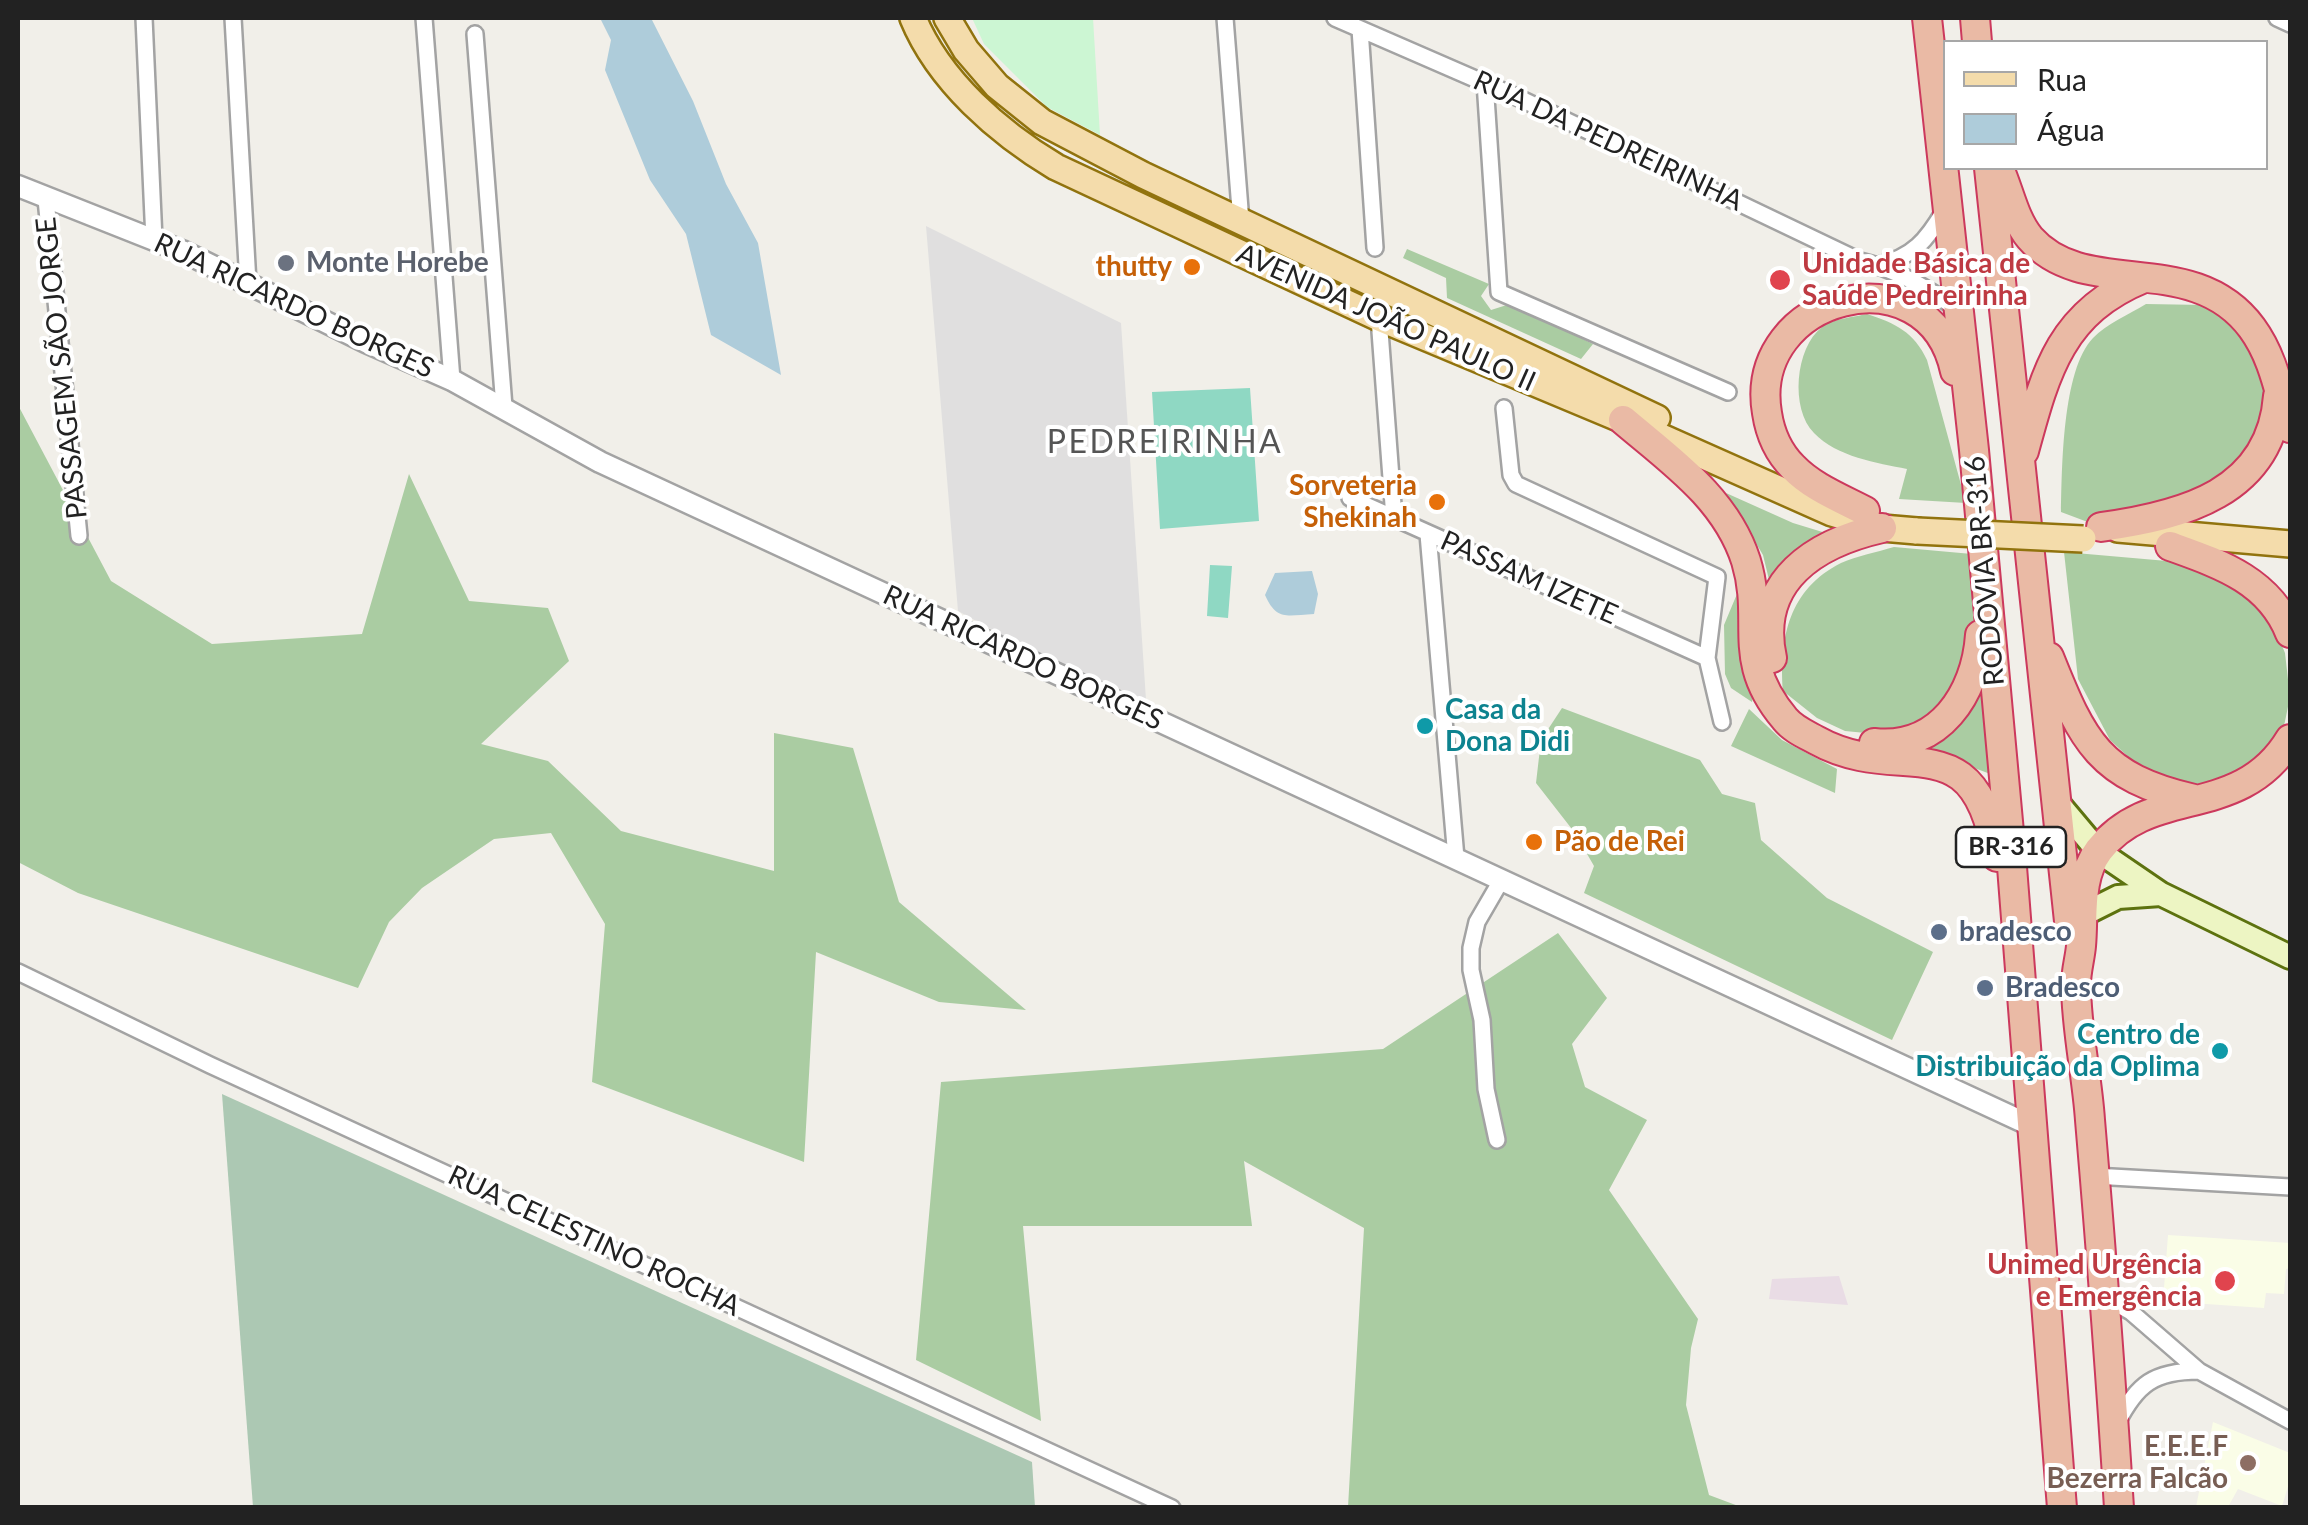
<!DOCTYPE html>
<html>
<head>
<meta charset="utf-8">
<style>
  body { margin:0 }
  #map { position:relative; width:2308px; height:1525px; overflow:hidden; background:#f1efe9; font-family:Lato,sans-serif }
  canvas { display:block }
  .frame { position:absolute; inset:0; border:20px solid #222; pointer-events:none }
  .legend { position:absolute; left:1943px; top:40px; width:325px; height:130px; box-sizing:border-box; background:#fff; border:2px solid #a7a7a7; margin:0; padding:12px 18px; list-style:none; font-size:30px; color:#222 }
  .legend li { display:flex; align-items:center; gap:20px; height:50px }
  .legend b { width:50px; border:2px solid #a7a7a7 }
</style>
</head>
<body>
<div id="map">
<canvas width="2308" height="1525"></canvas>
<div class="frame"></div>
<ul class="legend">
<li><b style="height:12px;background:#f4dcab"></b>Rua</li>
<li><b style="height:28px;background:#aeccda"></b>Água</li>
</ul>
</div>
<script>
const c = document.querySelector('canvas').getContext('2d');
c.lineJoin = 'round';
function fillPath(path, color) {
  c.fillStyle = color;
  c.fill(path, 'evenodd');
}
function trace(path, color, width, dash) {
  c.strokeStyle = color;
  c.lineWidth = width;
  c.lineCap = dash ? 'butt' : 'round';
  c.setLineDash(dash || []);
  c.stroke(path);
}
function label(font, color, halo, rows, align = 'center') {
  c.font = font + ' Lato,sans-serif';
  c.lineWidth = 8;
  c.setLineDash([]);
  c.textBaseline = 'middle';
  c.strokeStyle = halo;
  c.fillStyle = color;
  for (const [text, x, y, turn = 0] of rows) {
    c.save();
    c.translate(x, y);
    c.rotate((+turn || 0) * Math.PI / 180);
    c.textAlign = isNaN(turn) ? turn : align;
    if (halo) c.strokeText(text, 0, 0);
    c.fillText(text, 0, 0);
    c.restore();
  }
}
const residential = new Path2D(`
  M926,226L1121,323L1146,700L1042,657L958,611Z`);
const industrial = new Path2D(`
  M1839,1276L1848,1305L1769,1299L1772,1279Z`);
const education = new Path2D(`
  M2168,1235L2290,1243V1268L2286,1269L2284,1294L2266,1293L2264,1308L2163,1301Z
  M2213,1422L2290,1453V1480L2282,1506L2238,1489L2228,1507H2196Z`);
const forest = new Path2D(`
  M1407,249L1489,284L1481,296L1491,310L1510,304L1593,344L1581,359L1447,298L1446,278L1403,258Z
  M2146,304L2204,305L2235,324L2272,364L2268,415L2234,473L2194,496L2101,527L2061,512C2062,469 2062,370 2093,338C2106,324 2130,314 2146,304Z
  M1867,314C1895,323 1914,332 1927,360L1966,503L1899,499L1907,469C1877,463 1837,457 1814,433C1790,409 1795,348 1822,327C1832,319 1854,317 1867,314Z
  M18,405L111,581L212,644L362,634L409,474L469,601L548,608L569,661L481,744L548,761L621,831L774,871V733L853,748L899,902L1026,1010L939,1002L816,952L804,1162L592,1082L605,924L551,833L494,839L422,888L389,922L358,988L78,893L18,862Z
  M1726,493L1793,523L1829,534L1772,592L1763,555Z
  M1894,547L1972,554L1979,585L1972,655L1960,683L1921,726L1876,734L1845,731L1817,718L1783,691C1779,638 1789,589 1841,563C1857,556 1877,552 1894,547Z
  M2064,552L2190,563L2263,599L2285,653L2290,697L2284,726L2256,769L2209,787L2147,774L2110,740L2078,679Z
  M1742,582L1754,691L1752,702L1731,688L1725,674L1724,625Z
  M1984,678L1993,775L1953,760L1902,748Z
  M1562,708L1700,760L1722,794L1755,803L1761,840L1827,898L1933,952L1892,1040L1584,893L1594,866L1575,833L1536,783L1541,740Z
  M1749,709L1782,740L1837,769L1835,793L1731,746Z
  M1558,933L1607,998L1572,1044L1585,1087L1647,1120L1609,1190L1698,1319L1691,1348L1686,1405L1709,1495L1741,1507H1348L1364,1228L1244,1161L1252,1226H1023L1041,1421L916,1360L941,1082L1383,1049Z`);
const cemetery = new Path2D(`
  M222,1094L1032,1462L1035,1507H253Z`);
const park = new Path2D(`
  M972,18H1093L1100,135L1047,107L984,44Z`);
const pitch = new Path2D(`
  M1250,388L1259,521L1160,529L1152,392Z
  M1210,565L1232,566L1228,618L1207,616Z`);
const water = new Path2D(`
  M600,18H651L693,101L726,184L758,243L781,375L711,335L686,234L650,180L605,70L611,40Z
  M1312,571L1318,594L1314,614C1288,615 1277,622 1265,595L1275,573Z`);
const minor = new Path2D(`
  M144,18L154,240
  M233,18L248,283
  M424,18L452,380
  M1225,18L1241,222
  M1335,18L1519,98L1860,261C1896,269 1928,288 1958,310
  M2277,18L2290,24
  M1360,29L1375,248
  M475,34L504,407
  M1485,82L1499,292L1728,392
  M46,199L79,536
  M1879,265C1913,257 1927,240 1944,211
  M1379,318L1394,518
  M1504,408L1511,475L1516,484L1717,577L1707,658L1722,722
  M1350,498L1707,658
  M1428,534L1456,858
  M18,972L210,1065L1172,1508
  M1497,1140L1486,1089L1482,1020L1471,970V948L1477,922L1502,879
  M2094,1176L2290,1187
  M2105,1297L2131,1312L2199,1371L2290,1421
  M2117,1423C2137,1384 2154,1371 2199,1371`);
const tertiary = new Path2D(`
  M18,186L182,251L366,342L452,380L600,462L2032,1126`);
const secondary = new Path2D(`
  M2056,801L2098,851L2161,894L2290,957
  M2084,914L2118,897L2161,894`);
const primary = new Path2D(`
  M913,18C939,81 999,133 1056,167L1379,318L1623,420L1832,513L1882,528L1917,531
  M947,18L966,50L997,86L1042,122L1143,175L1657,418
  M2118,529L2290,544`);
const trunk = new Path2D(`
  M1927,18L1974,450L2011,854L2062,1508
  M1975,18L1977,42
  M1989,168L2069,921
  M1999,168C2009,190 2014,219 2030,238C2086,302 2193,248 2252,328C2274,358 2279,393 2290,428
  M1623,420C1670,460 1726,498 1746,561C1765,623 1734,659 1785,719C1793,729 1805,734 1816,740C1902,788 1974,717 1997,857
  M2024,451C2046,370 2061,312 2144,278
  M1865,511C1840,498 1812,487 1793,467C1778,452 1770,433 1767,413C1747,296 1928,247 1955,371
  M2101,527C2182,516 2271,493 2278,396
  M2170,546C2220,564 2269,580 2290,633
  M2049,657C2083,742 2099,777 2194,799
  M1772,658C1755,580 1816,543 1882,528
  M1874,743C1939,750 1976,694 1980,635
  M2119,1508C2111,1378 2101,1249 2090,1120C2087,1075 2076,1029 2076,984C2076,971 2080,958 2081,946C2084,914 2078,878 2099,850C2151,783 2240,822 2290,739`);
const primaryBridge = new Path2D(`
  M1917,531L2083,539`);
const markers = [
  [286,263,10,"#6b7280"],
  [1192,267,10,"#e8710a"],
  [1780,280,12,"#e0444e"],
  [1437,502,10,"#e8710a"],
  [1425,726,10,"#0f9aa8"],
  [1534,842,10,"#e8710a"],
  [1939,932,10,"#5c6f8a"],
  [1985,988,10,"#5c6f8a"],
  [2220,1051,10,"#0f9aa8"],
  [2225,1281,12,"#e0444e"],
  [2248,1463,10,"#8d6e63"]
];
const shields = [
  [2011,847,110]
];
const shieldNames = [
  ["BR-316",2011,847]
];
const streetNames = [
  ["RUA DA PEDREIRINHA",1608,141,25],
  ["RUA RICARDO BORGES",294,306,25],
  ["AVENIDA JOÃO PAULO II",1386,318,24],
  ["PASSAGEM SÃO JORGE",62,368,-96],
  ["RODOVIA BR-316",1985,571,-95],
  ["PASSAM IZETE",1529,578,24],
  ["RUA RICARDO BORGES",1023,658,25],
  ["RUA CELESTINO ROCHA",594,1241,25]
];
const worshipNames = [
  ["Monte Horebe",306,263]
];
const healthNames = [
  ["Unidade Básica de",1802,264],
  ["Saúde Pedreirinha",1802,296],
  ["Unimed Urgência",2202,1265,"right"],
  ["e Emergência",2202,1297,"right"]
];
const foodNames = [
  ["thutty",1172,267],
  ["Sorveteria",1417,486],
  ["Shekinah",1417,518],
  ["Pão de Rei",1554,842,"left"]
];
const cultureNames = [
  ["Casa da",1445,710],
  ["Dona Didi",1445,742],
  ["Centro de",2200,1035,"right"],
  ["Distribuição da Oplima",2200,1067,"right"]
];
const serviceNames = [
  ["bradesco",1959,932],
  ["Bradesco",2005,988]
];
const educationNames = [
  ["E.E.E.F",2228,1447],
  ["Bezerra Falcão",2228,1479]
];
const quarterNames = [
  ["PEDREIRINHA",1165,443]
];
fillPath(residential, '#e0dfdf');
fillPath(industrial, '#e9dce5');
fillPath(education, '#fafde7');
fillPath(forest, '#aacca2');
fillPath(cemetery, '#acc8b3');
fillPath(park, '#ccf6d3');
fillPath(pitch, '#8fd8c3');
fillPath(water, '#aeccda');
trace(minor, '#a3a3a3', 20);
trace(tertiary, '#a3a3a3', 25);
trace(secondary, '#5d720f', 28);
trace(primary, '#91730e', 30);
trace(trunk, '#cc395d', 32);
trace(minor, '#fff', 15);
trace(tertiary, '#fff', 20);
trace(secondary, '#edf5c3', 22);
trace(primary, '#f4dcab', 25);
trace(trunk, '#eabaa5', 28);
trace(primaryBridge, '#91730e', 30, []);
trace(primaryBridge, '#f4dcab', 25);
for (const [x, y, r, color] of markers) {
  const dot = new Path2D();
  dot.arc(x, y, r, 0, 2 * Math.PI);
  c.fillStyle = color;
  c.fill(dot);
  trace(dot, '#fff', 4);
}
for (const [x, y, w] of shields) {
  const box = new Path2D();
  box.roundRect(x - w / 2, y - 20, w, 40, 8);
  c.fillStyle = '#fff';
  c.fill(box);
  trace(box, '#222', 2.5);
}
label('bold 25px', '#222', null, shieldNames);
label('28px', '#222', '#fff', streetNames);
label('bold 28px', '#5b616d', '#fff', worshipNames, 'left');
label('bold 28px', '#be3a42', '#fff', healthNames, 'left');
label('bold 28px', '#c56008', '#fff', foodNames, 'right');
label('bold 28px', '#0d838f', '#fff', cultureNames, 'left');
label('bold 28px', '#4e5e75', '#fff', serviceNames, 'left');
label('bold 28px', '#785e54', '#fff', educationNames, 'right');
c.letterSpacing = '2.5px';
label('32px', '#555', '#fff', quarterNames);
c.letterSpacing = '0px';
</script>
</body>
</html>
